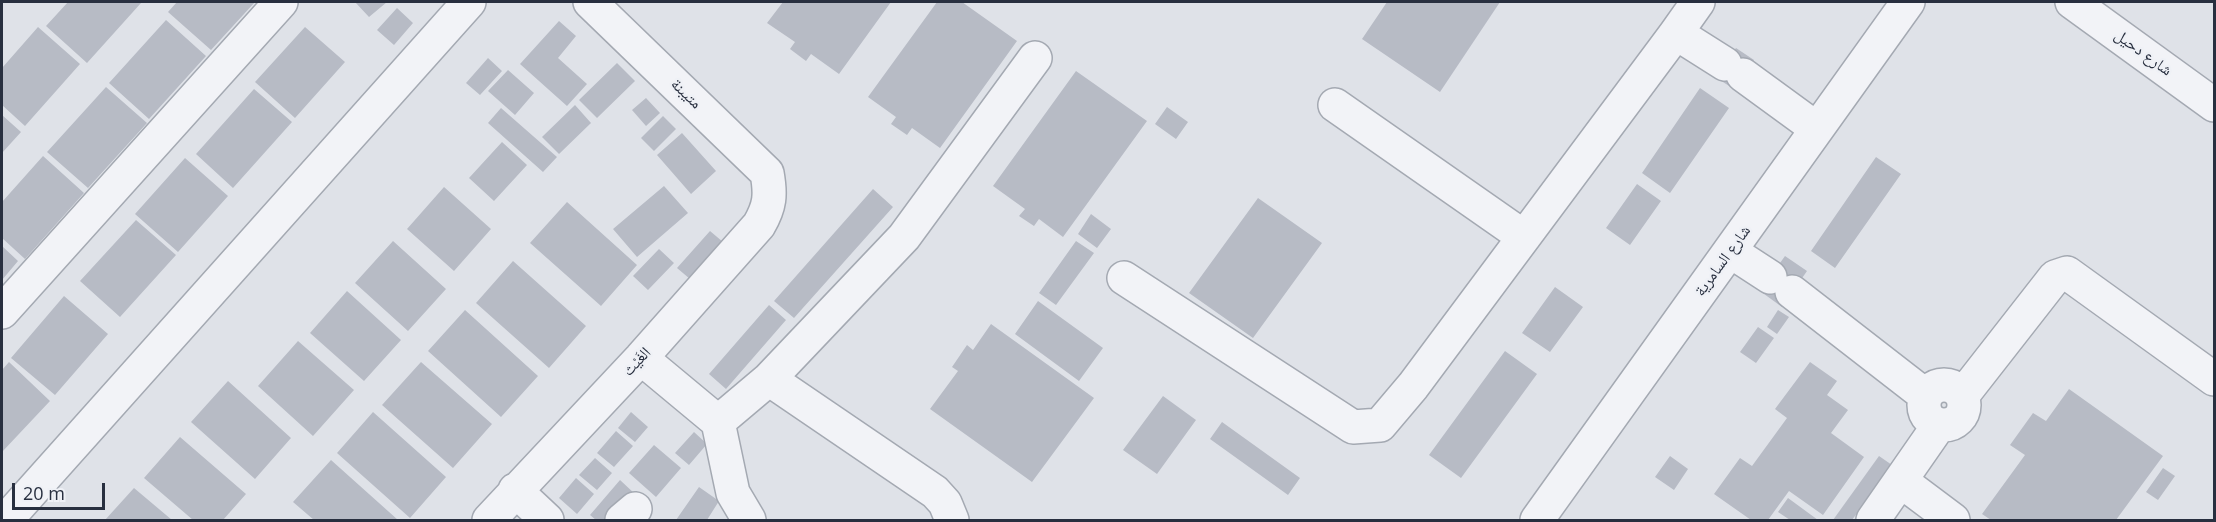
<!DOCTYPE html>
<html>
<head>
<meta charset="utf-8">
<style>
  body { margin:0 }
  #map { position:relative; width:2216px; height:522px; overflow:hidden; background:#dfe2e8; font-family:"Open Sans",sans-serif }
  canvas { display:block }
  .frame { position:absolute; inset:0; border:3px solid #282f3f; pointer-events:none }
  .scale { position:absolute; left:12px; top:483px; width:93px; height:27px; box-sizing:border-box; border:3px solid #282f3f; border-top:0; padding-left:8px; font-size:18px; line-height:21px; white-space:nowrap; color:#282f3f; -webkit-text-stroke:4px #eff1f6; paint-order:stroke }
</style>
</head>
<body>
<div id="map">
<canvas width="2216" height="522"></canvas>
<div class="frame"></div>
<div class="scale">20 m</div>
</div>
<script>
const c = document.querySelector('canvas').getContext('2d');
c.lineJoin = 'round';
function fillPath(path, color) {
  c.fillStyle = color;
  c.fill(path, 'evenodd');
}
function trace(path, color, width, dash) {
  c.strokeStyle = color;
  c.lineWidth = width;
  c.lineCap = dash ? 'butt' : 'round';
  c.setLineDash(dash || []);
  c.stroke(path);
}
function label(font, color, halo, rows, align = 'center') {
  c.font = font + ' "Open Sans","Noto Naskh Arabic",sans-serif';
  c.lineWidth = 5;
  c.setLineDash([]);
  c.textBaseline = 'middle';
  c.strokeStyle = halo;
  c.fillStyle = color;
  for (const [text, x, y, turn = 0] of rows) {
    c.save();
    c.translate(x, y);
    c.rotate((+turn || 0) * Math.PI / 180);
    c.textAlign = isNaN(turn) ? turn : align;
    if (halo) c.strokeText(text, 0, 0);
    c.fillText(text, 0, 0);
    c.restore();
  }
}
const building = new Path2D(`
  M68,2H140L141,3L87,63L46,26Z
  M177,2H255L211,50L168,12Z
  M355,2H387L369,17Z
  M783,2H891L839,74L811,54L806,61L790,49L795,42L767,23Z
  M937,2H962L1017,41L940,148L912,128L907,135L891,124L896,117L868,97Z
  M1387,2H1500L1440,92L1362,39Z
  M397,8L413,23L394,45L377,30Z
  M166,20L206,56L149,119L109,83Z
  M559,21L576,36L558,58L587,84L567,106L520,64Z
  M38,27L80,64L25,126L2,105V68Z
  M305,27L345,62L295,118L255,82Z
  M1736,48L1754,60L1734,89L1715,77Z
  M488,58L502,71L480,95L466,83Z
  M617,63L635,81L597,118L579,100Z
  M508,70L534,93L515,115L488,91Z
  M1076,71L1147,121L1063,237L1039,219L1034,226L1019,216L1025,209L993,186Z
  M106,87L147,123L88,188L47,152Z
  M1700,88L1729,108L1670,193L1642,173Z
  M254,89L292,122L233,188L196,154Z
  M646,98L660,113L646,126L632,110Z
  M575,105L591,123L559,154L542,137Z
  M1167,107L1188,122L1176,139L1155,124Z
  M501,108L557,157L543,172L488,123Z
  M2,115L21,132L2,153Z
  M663,116L676,129L654,151L641,138Z
  M682,133L716,171L691,194L657,155Z
  M502,142L527,165L494,201L469,178Z
  M43,156L84,193L25,259L2,238V202Z
  M1876,157L1901,174L1835,268L1811,251Z
  M185,158L228,196L178,252L135,214Z
  M1637,184L1661,201L1630,245L1606,228Z
  M664,186L688,213L637,257L613,229Z
  M444,187L491,229L454,271L407,229Z
  M873,189L893,207L794,318L774,301Z
  M1258,198L1322,243L1253,338L1189,293Z
  M567,202L637,265L601,306L530,243Z
  M1091,214L1111,229L1097,248L1078,234Z
  M136,220L176,255L120,317L80,281Z
  M710,231L723,242L690,279L677,268Z
  M393,241L446,289L408,331L355,283Z
  M1076,241L1094,253L1056,305L1039,293Z
  M2,246L18,261L2,280Z
  M659,249L674,263L648,290L633,276Z
  M1785,256L1807,271L1782,307L1760,291Z
  M513,261L586,326L549,368L476,303Z
  M1555,287L1583,307L1550,352L1522,333Z
  M347,291L401,340L364,381L310,333Z
  M64,296L108,334L55,395L11,358Z
  M1038,301L1103,348L1079,381L1015,334Z
  M769,305L786,320L726,389L709,374Z
  M465,310L538,376L501,417L428,351Z
  M1778,310L1789,317L1777,334L1767,327Z
  M991,324L1094,398L1032,482L930,409L958,371L952,367L967,345L973,350Z
  M1758,327L1774,338L1756,363L1740,352Z
  M298,341L354,390L313,436L258,386Z
  M1505,351L1537,374L1461,478L1429,455Z
  M9,362L50,401L2,452V370Z
  M421,362L492,424L453,468L382,405Z
  M1810,362L1837,381L1827,395L1848,410L1831,433L1864,457L1823,515L1789,491L1768,520H1751L1714,494L1740,458L1752,466L1787,418L1775,409Z
  M228,381L291,438L255,479L191,422Z
  M2069,389L2163,456L2116,520H1991L1982,514L2025,455L2010,445L2033,413L2046,421Z
  M1163,396L1196,420L1157,474L1123,450Z
  M373,412L446,477L410,518L337,453Z
  M631,412L648,427L635,442L618,428Z
  M1222,422L1300,478L1288,495L1210,439Z
  M616,431L633,446L614,467L597,453Z
  M694,432L707,444L689,465L675,453Z
  M180,437L246,494L223,520H193L144,478Z
  M654,445L681,468L656,497L629,473Z
  M1670,456L1688,469L1674,490L1655,477Z
  M1879,456L1892,465L1852,520H1833Z
  M595,458L612,473L597,490L579,475Z
  M331,460L398,520H314L293,502Z
  M2163,468L2175,476L2158,500L2146,492Z
  M576,478L594,494L577,514L559,498Z
  M620,480L635,494L612,520H596L590,515Z
  M699,487L719,501L707,520H676Z
  M134,488L172,520H105Z
  M1788,498L1818,520H1790L1778,512Z`);
const minor = new Path2D(`
  M1698,2L1676,33L1725,64
  M2072,2L2214,105
  M1743,75L1817,129
  M1335,105L1524,237
  M1730,251L1770,277
  M1124,278L1353,427L1380,425L1413,386L1676,33
  M1792,292L1926,396
  M2,312L281,2
  M641,358L718,422L733,493L749,520
  M769,379L935,492L945,503L952,520
  M1924 405a20 20 0 1 1 40 0a20 20 0 1 1-40 0Z
  M1962,396L2055,277L2067,273L2214,379
  M718,422L769,379L904,237L1035,58
  M1901,481L1953,520
  M515,490L547,520
  M6,520L469,2
  M489,520L641,358L759,225C770,206 771,195 767,173L590,2
  M622,520L635,509
  M1537,520L1908,2
  M1873,520L1939,425`);
const streetNames = [
  ["شارع دحيل",2143,53,36],
  ["متيبنة",686,94,44],
  ["شارع السامرية",1723,261,-54],
  ["الغَيْث",637,362,-47]
];
fillPath(building, '#b7bbc5');
trace(minor, '#a4a9b2', 36);
trace(minor, '#f2f3f7', 33);
label('16px', '#282f3f', '#eff1f6', streetNames);
</script>
</body>
</html>
